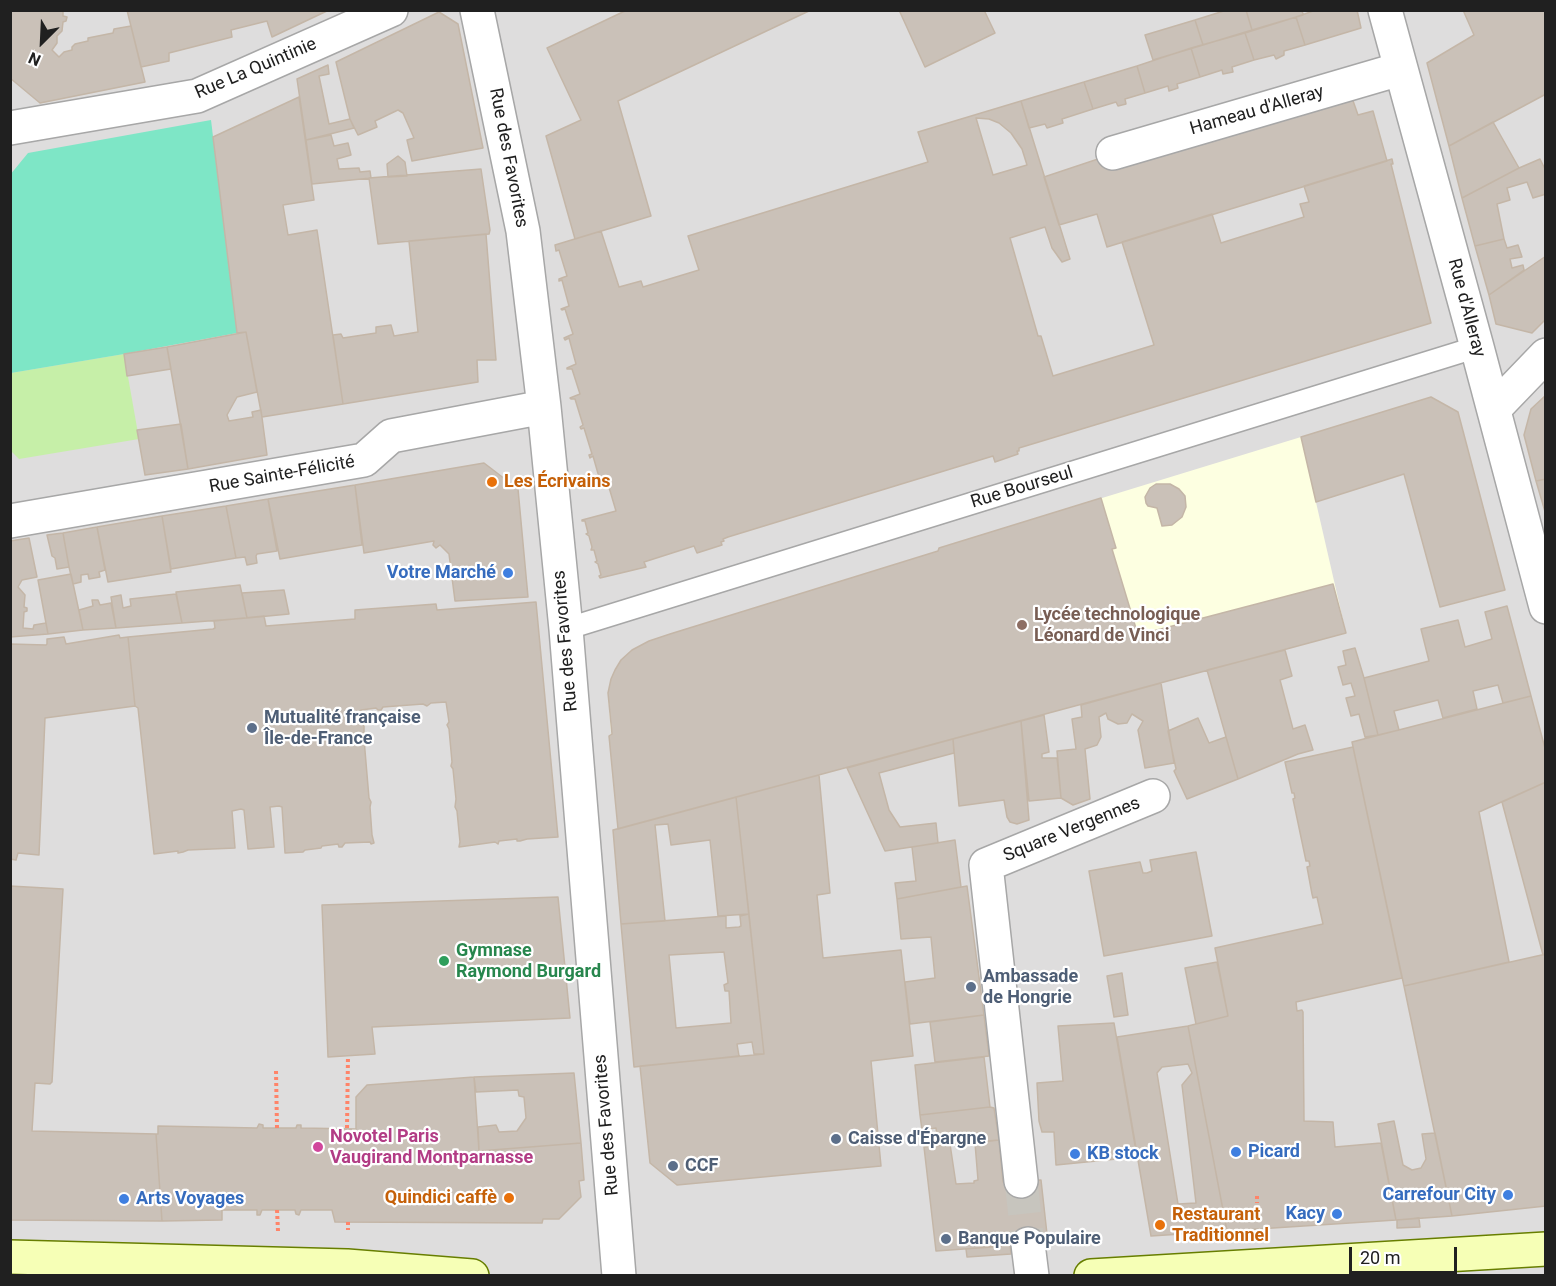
<!DOCTYPE html>
<html>
<head>
<meta charset="utf-8">
<style>
  body { margin:0 }
  #map { position:relative; width:1556px; height:1286px; overflow:hidden; background:#f1eee6; font-family:Roboto,sans-serif }
  canvas { display:block }
  .frame { position:absolute; inset:0; border:12px solid #202020; pointer-events:none }
  .north { position:absolute; left:12px; top:12px; width:60px; height:60px; -webkit-text-stroke:4px #fff; paint-order:stroke; rotate:204deg; font-size:16px; font-weight:700; line-height:24px; text-align:center; color:#202020 }
  .north::after { content:''; display:block; margin:auto; width:21px; height:27px; background:#202020; clip-path:polygon(50% 0,100% 100%,50% 72%,0 100%) }
  .scale { position:absolute; left:1349px; top:1247px; width:108px; height:27px; box-sizing:border-box; border:3px solid #202020; border-top:0; padding-left:8px; font-size:18px; line-height:21px; white-space:nowrap; color:#202020; -webkit-text-stroke:4px #fff; paint-order:stroke }
</style>
</head>
<body>
<div id="map">
<canvas width="1556" height="1286"></canvas>
<div class="frame"></div>
<div class="north">N</div>
<div class="scale">20 m</div>
</div>
<script>
const c = document.querySelector('canvas').getContext('2d');
c.lineJoin = 'round';
function fillPath(path, color) {
  c.fillStyle = color;
  c.fill(path, 'evenodd');
}
function trace(path, color, width, dash) {
  c.strokeStyle = color;
  c.lineWidth = width;
  c.lineCap = dash ? 'butt' : 'round';
  c.setLineDash(dash || []);
  c.stroke(path);
}
function label(font, color, halo, rows, align = 'center') {
  c.font = font + ' Roboto,sans-serif';
  c.lineWidth = 4.5;
  c.setLineDash([]);
  c.textBaseline = 'middle';
  c.strokeStyle = halo;
  c.fillStyle = color;
  for (const [text, x, y, turn = 0] of rows) {
    c.save();
    c.translate(x, y);
    c.rotate((+turn || 0) * Math.PI / 180);
    c.textAlign = isNaN(turn) ? turn : align;
    if (halo) c.strokeText(text, 0, 0);
    c.fillText(text, 0, 0);
    c.restore();
  }
}
const residential = new Path2D(`
  M11,11H1545V1275H11Z`);
const education = new Path2D(`
  M1301,437L1346,633L618,829L609,736L611,734L608,693L611,679L615,670L621,660L632,650L649,641L670,634L938,551L939,548Z`);
const grass = new Path2D(`
  M124,354L139,439L19,459L11,451V373Z`);
const pitch = new Path2D(`
  M211,120L237,333L124,354L11,373L10,175L28,153Z`);
const building = new Path2D(`
  M11,10H63V16L67,17L66,21L63,22L62,31L57,36V43L52,50L59,57L64,52L72,50V47L75,44L88,41V38L113,33L114,29L131,26L145,82L40,103L10,78Z
  M127,10H329L272,37L267,21L231,30L232,37L169,53V61L141,67Z
  M627,10H811L618,101L651,216L575,239L546,136L581,120L547,48Z
  M899,10H984L995,33L925,67Z
  M1227,10H1246L1252,30L1203,45L1195,20Z
  M1246,10H1302L1303,15L1252,30Z
  M1316,10H1357L1361,28L1305,45L1296,17Z
  M1463,10H1546V94L1449,146L1427,63L1474,35Z
  M439,12L458,24L483,148L412,161L407,140L414,138L403,113L398,110L375,121L377,127L358,135L350,119L336,62Z
  M1296,17L1305,45L1284,51V55L1276,59L1274,55L1254,60L1245,33Z
  M1195,20L1203,45L1153,60L1145,35Z
  M1245,33L1254,60L1232,67L1233,72L1223,74L1222,70L1200,77L1191,48Z
  M1191,48L1200,77L1177,84L1178,88L1169,91L1168,86L1145,93L1137,66Z
  M328,65L329,74L319,76L329,124L350,119L354,128L306,140L297,79Z
  M1137,66L1145,93L1125,99L1126,104L1118,106L1116,102L1093,109L1084,82Z
  M1084,82L1093,109L1062,119L1063,123L1047,128L1045,124L1029,128L1021,101Z
  M1351,95L1358,115L1373,111L1387,161L1107,247L1097,214L1059,225L1044,177L1107,156Z
  M299,97L314,200L283,205L288,235L317,230L343,404L262,417L246,332L237,333L213,137Z
  M1021,101L1070,259L1062,262L1052,248L1045,227L1010,238L1038,336H1041L1053,376L1154,345L1122,242L1212,214L1221,243L1304,217L1300,204L1309,202L1304,186L1392,159L1393,164H1391L1431,323L1019,448V451H1017L1018,454L995,462L993,456L728,537L723,539L724,541L721,542L722,545L697,553L694,546L644,562L646,567L600,578L599,576L601,575L598,564L595,562L597,561L594,550H591L592,547L589,536L586,534L588,533L585,521H582V520L616,511L608,484L598,487V484H601L593,456L590,458L589,455L592,454L584,428L581,429L580,427L583,425L575,399H571L570,398L580,394L572,369H567V368L576,364L569,338L565,340L564,338L573,334L565,309L562,310L561,309L569,306L562,280L559,281V279L567,276L559,250L556,251L555,245L601,231L619,287L641,281L643,287L699,270L688,236L928,162L918,132ZM976,118L989,119L999,123L1011,133L1022,149L1027,165L993,175Z
  M1493,122L1519,168L1462,198L1449,146Z
  M331,135L334,146L348,143L351,155L337,159L339,169L359,168L360,172L370,171L371,178L312,184L306,140Z
  M398,156L405,162L407,176L388,177L387,164Z
  M1540,159L1546,171V194L1533,198L1527,182L1507,188L1510,200L1497,204L1504,239L1475,246L1462,198L1519,168Z
  M481,169L490,230L489,234L378,244L369,178Z
  M486,234L496,360H477L478,382L343,404L333,335L341,334L343,338L376,333V327L391,325L394,336L418,332L409,241Z
  M1504,239L1507,248L1518,245L1522,257L1510,259L1512,268L1523,265L1524,270L1489,295L1475,246Z
  M1546,256V319L1532,333L1496,324L1489,295Z
  M246,332L257,392L237,397L227,415L229,421L253,417L252,412L261,410L267,455L188,469L167,347Z
  M167,347L171,369L127,376L124,354Z
  M1546,395V479L1536,481L1524,435L1531,409Z
  M1431,397L1458,412L1505,590L1440,607L1404,474L1316,502L1301,437Z
  M181,424L188,469L145,475L137,430Z
  M484,463L518,489L528,597L455,601L449,554L440,545L436,548L433,545L434,541L364,553L355,485Z
  M1546,479V515L1536,481Z
  M1156,484H1170L1179,489L1185,496L1186,507L1182,517L1172,525L1162,526L1157,508L1148,506L1146,503L1145,497L1150,488Z
  M355,485L362,545L280,559L268,499Z
  M1101,498L1116,548L1112,549L1138,635L1333,584L1346,633L618,829L609,736L612,734L608,693L611,679L615,670L621,660L632,650L649,641L670,634L938,551L939,548Z
  M268,499L277,551L257,554L256,556L257,563L247,565L245,557L236,558L226,506Z
  M226,506L236,558L171,569L162,516Z
  M162,516L171,572L108,582L97,527Z
  M97,527L105,570L99,572L100,577L89,579L88,574L81,575V582L73,584L69,567L63,533Z
  M63,533L69,567L57,569L55,558L52,556L47,535Z
  M29,538L37,577L22,580L18,587L25,595L24,607L27,608V611L24,612L23,628L33,629L34,625L46,623L48,634L10,637V541Z
  M71,574L83,630L48,634L38,580Z
  M240,585L247,618L182,623L176,592Z
  M284,590L289,614L247,618L242,593Z
  M176,594L182,623L116,628L111,597L121,595L123,608L131,606L130,599Z
  M92,600H98L100,605L111,603L116,628L83,630L79,610L93,606Z
  M536,602L558,837L527,839L520,841H517V839L499,841L498,844L495,842L459,847L460,842L457,811L455,807L456,799L453,769L451,766L452,762L449,729L447,725L449,722L446,702L431,703L427,706L423,704L383,707L381,710H378L376,708L361,710L362,724L364,726V739L369,798L371,802L370,807L372,835L374,843L371,844L370,842L345,843L342,847H339L338,844L322,846L321,848L305,850L303,852L285,853L282,807L279,806L270,807L274,847L248,849L244,810L241,809L232,811L235,848L188,850L183,852L178,853V851L154,854L138,708L135,706L128,637L213,629L215,628L214,621L264,616L266,626L355,619V610L436,604L437,610Z
  M1507,606L1531,696L1503,703L1498,685L1473,691L1477,709L1443,718L1438,700L1394,711L1399,730L1378,735L1364,678L1429,661L1421,629L1458,620L1465,647L1492,639L1485,612Z
  M119,635L120,638L128,637L135,706L45,718L39,855L18,853L16,860L10,859V644L46,645L47,644V639L64,637L66,644Z
  M1355,648L1364,678L1378,735L1365,737L1359,714L1351,716L1346,698L1355,696L1351,683L1343,685L1338,667L1346,665L1343,651Z
  M1285,650L1292,676L1280,680L1293,729L1305,725L1313,750L1298,754L1238,779L1207,670Z
  M1161,683L1174,763L1145,768L1138,730L1143,721L1132,714L1127,723L1118,724L1108,719L1106,713L1099,717L1101,737L1097,745L1085,749L1090,799L1073,805L1061,798L1057,751L1076,749L1072,719L1082,717L1081,705Z
  M1531,696L1546,752V782L1479,812L1509,962L1404,986L1352,742Z
  M1044,715L1049,752L1042,754V758H1057L1061,798L1029,801L1021,721Z
  M1198,718L1209,743L1226,737L1238,779L1187,799L1174,771L1176,769L1168,731Z
  M1021,721L1029,820L1017,824L1010,822L1007,817L1004,800L959,806L953,739Z
  M953,739L954,753L879,773L889,810L900,827L936,823L938,843L885,851L847,768Z
  M1353,747L1402,978L1296,1002L1297,1011L1302,1010L1303,1012L1304,1121L1333,1122L1335,1147L1381,1143L1396,1220L1227,1231L1188,1026L1228,1016L1215,948L1323,924L1317,897L1313,898L1312,894L1307,867L1310,866L1309,861H1306L1293,799L1295,798L1294,793H1292L1285,762Z
  M819,775L830,893L817,895L823,958L901,950L913,1056L871,1061L881,1166L677,1185L650,1163L640,1066L764,1054L736,797Z
  M1546,782V954L1543,955L1502,802Z
  M736,797L749,914L718,916L710,840L671,845L668,824L655,825L665,921L621,924L613,830Z
  M955,840L961,887L897,899L895,883L916,881L912,847Z
  M1196,852L1212,936L1104,956L1089,871L1140,862L1143,873H1147L1152,871L1150,860Z
  M10,886L63,889L52,1082L50,1084L35,1083L32,1131L156,1134L162,1221L10,1220Z
  M967,886L984,1015L910,1024L905,982L935,978L931,937L901,939L897,899Z
  M558,897L570,1018L372,1027L375,1054L328,1057L322,905Z
  M749,914L764,1054H754L752,1042L737,1044L739,1056L634,1067L621,924L726,916V928L739,927L741,926L740,916ZM724,952L728,983L724,985L725,991H729L731,1023L676,1028L669,955Z
  M1546,954V1206L1452,1216L1404,986Z
  M1217,962L1228,1016L1196,1024L1185,968Z
  M1122,973L1128,1015L1114,1017L1107,976Z
  M984,1015L989,1056L935,1062L930,1022Z
  M1114,1023L1137,1157L1056,1165L1054,1132H1042L1039,1121L1037,1083L1063,1081L1058,1026Z
  M1188,1026L1227,1231L1151,1236L1117,1037ZM1188,1064L1192,1073L1182,1085L1196,1203L1178,1204L1157,1073L1162,1067Z
  M984,1057L990,1107L920,1115L915,1065Z
  M574,1073L581,1143L479,1151L478,1127L496,1125L499,1132L517,1131L526,1118L524,1097L519,1096L518,1090L476,1092L474,1077Z
  M474,1077L479,1151L581,1143L584,1180L579,1181L581,1197L559,1219H543L542,1223L335,1222L332,1210H301L299,1215L296,1214L295,1210H262L260,1215H257V1210H222V1220L162,1221L156,1134H158V1126L257,1128L259,1124L263,1125V1128H296L297,1125H301V1128L356,1129V1097L367,1085Z
  M990,1107L994,1108L999,1140L938,1145L936,1128L922,1130L920,1115Z
  M1394,1121L1403,1165L1412,1170L1421,1168L1426,1159L1422,1134L1435,1133L1452,1216L1396,1220L1378,1124Z
  M999,1140L1003,1182L1041,1180L1048,1243L936,1251L924,1147L950,1144L956,1184L974,1183V1181L978,1180L975,1143Z
  M1419,1218L1420,1227L1397,1228V1220Z
  M1010,1245L1011,1254L967,1257L966,1249Z`);
const streetTunnel = new Path2D(`
  M1021,1181L1028,1244`);
const path = new Path2D(`
  M276,1071L277,1128
  M347,1128L348,1056
  M1257,1196V1203
  M277,1210L278,1231
  M348,1222V1230`);
const lane = new Path2D(`
  M566,629L1477,347`);
const street = new Path2D(`
  M477,10L523,231L544,407L566,629L619,1276
  M1385,10L1477,347L1546,607
  M10,128L197,96L391,10
  M1113,153L1400,69
  M1494,409L1546,355
  M10,521L364,460L391,436L544,407
  M1021,1181L986,865L1153,796
  M1028,1244L1032,1276`);
const secondary = new Path2D(`
  M10,1257L347,1266L472,1276
  M1091,1276C1243,1266 1394,1259 1546,1249`);
const markers = [
  [492,482,6,"#e8710a"],
  [508,573,6,"#3f7fe0"],
  [1022,625,6,"#8d6e63"],
  [252,728,6,"#5c6f8a"],
  [444,961,6,"#2e9e5b"],
  [971,987,6,"#5c6f8a"],
  [836,1139,6,"#5c6f8a"],
  [318,1147,6,"#d1479c"],
  [1236,1152,6,"#3f7fe0"],
  [1075,1154,6,"#3f7fe0"],
  [673,1166,6,"#5c6f8a"],
  [1508,1195,6,"#3f7fe0"],
  [509,1198,6,"#e8710a"],
  [124,1199,6,"#3f7fe0"],
  [1337,1214,6,"#3f7fe0"],
  [1160,1225,6,"#e8710a"],
  [946,1239,6,"#5c6f8a"]
];
const streetNames = [
  ["Rue La Quintinie",256,69,-23],
  ["Hameau d'Alleray",1257,111,-16],
  ["Rue des Favorites",508,158,79],
  ["Rue d'Alleray",1466,308,75],
  ["Rue Sainte-Félicité",282,475,-10],
  ["Rue Bourseul",1022,488,-17],
  ["Rue des Favorites",566,641,-95],
  ["Square Vergennes",1072,830,-22],
  ["Rue des Favorites",607,1125,-95]
];
const foodNames = [
  ["Les Écrivains",504,482],
  ["Quindici caffè",497,1198,"right"],
  ["Restaurant",1172,1215],
  ["Traditionnel",1172,1236]
];
const shopNames = [
  ["Votre Marché",496,573],
  ["Picard",1248,1152,"left"],
  ["KB stock",1087,1154,"left"],
  ["Carrefour City",1496,1195],
  ["Arts Voyages",136,1199,"left"],
  ["Kacy",1325,1214]
];
const educationNames = [
  ["Lycée technologique",1034,615],
  ["Léonard de Vinci",1034,636]
];
const serviceNames = [
  ["Mutualité française",264,718],
  ["Île-de-France",264,739],
  ["Ambassade",983,977],
  ["de Hongrie",983,998],
  ["Caisse d'Épargne",848,1139],
  ["CCF",685,1166],
  ["Banque Populaire",958,1239]
];
const leisureNames = [
  ["Gymnase",456,951],
  ["Raymond Burgard",456,972]
];
const hotelNames = [
  ["Novotel Paris",330,1137],
  ["Vaugirand Montparnasse",330,1158]
];
fillPath(residential, '#dedddd');
fillPath(education, '#fdffe1');
fillPath(grass, '#c6efa8');
fillPath(pitch, '#7ee6c6');
fillPath(building, '#cac1b8');
trace(building, '#c4b6a7', 1.5);
trace(streetTunnel, '#c7c5be', 33, [33, 16]);
trace(lane, '#a7a7a7', 24);
trace(street, '#a7a7a7', 36);
trace(secondary, '#677e00', 36);
trace(path, '#ff8469', 4, [3, 3]);
trace(lane, '#fff', 21);
trace(street, '#fff', 33);
trace(secondary, '#f6ffb6', 33);
for (const [x, y, r, color] of markers) {
  const dot = new Path2D();
  dot.arc(x, y, r, 0, 2 * Math.PI);
  c.fillStyle = color;
  c.fill(dot);
  trace(dot, '#fff', 2);
}
label('18px', '#202020', '#fff', streetNames);
label('bold 18px', '#c56008', '#fff', foodNames, 'left');
label('bold 18px', '#366cbe', '#fff', shopNames, 'right');
label('bold 18px', '#785e54', '#fff', educationNames, 'left');
label('bold 18px', '#4e5e75', '#fff', serviceNames, 'left');
label('bold 18px', '#27864d', '#fff', leisureNames, 'left');
label('bold 18px', '#b23c85', '#fff', hotelNames, 'left');
</script>
</body>
</html>
